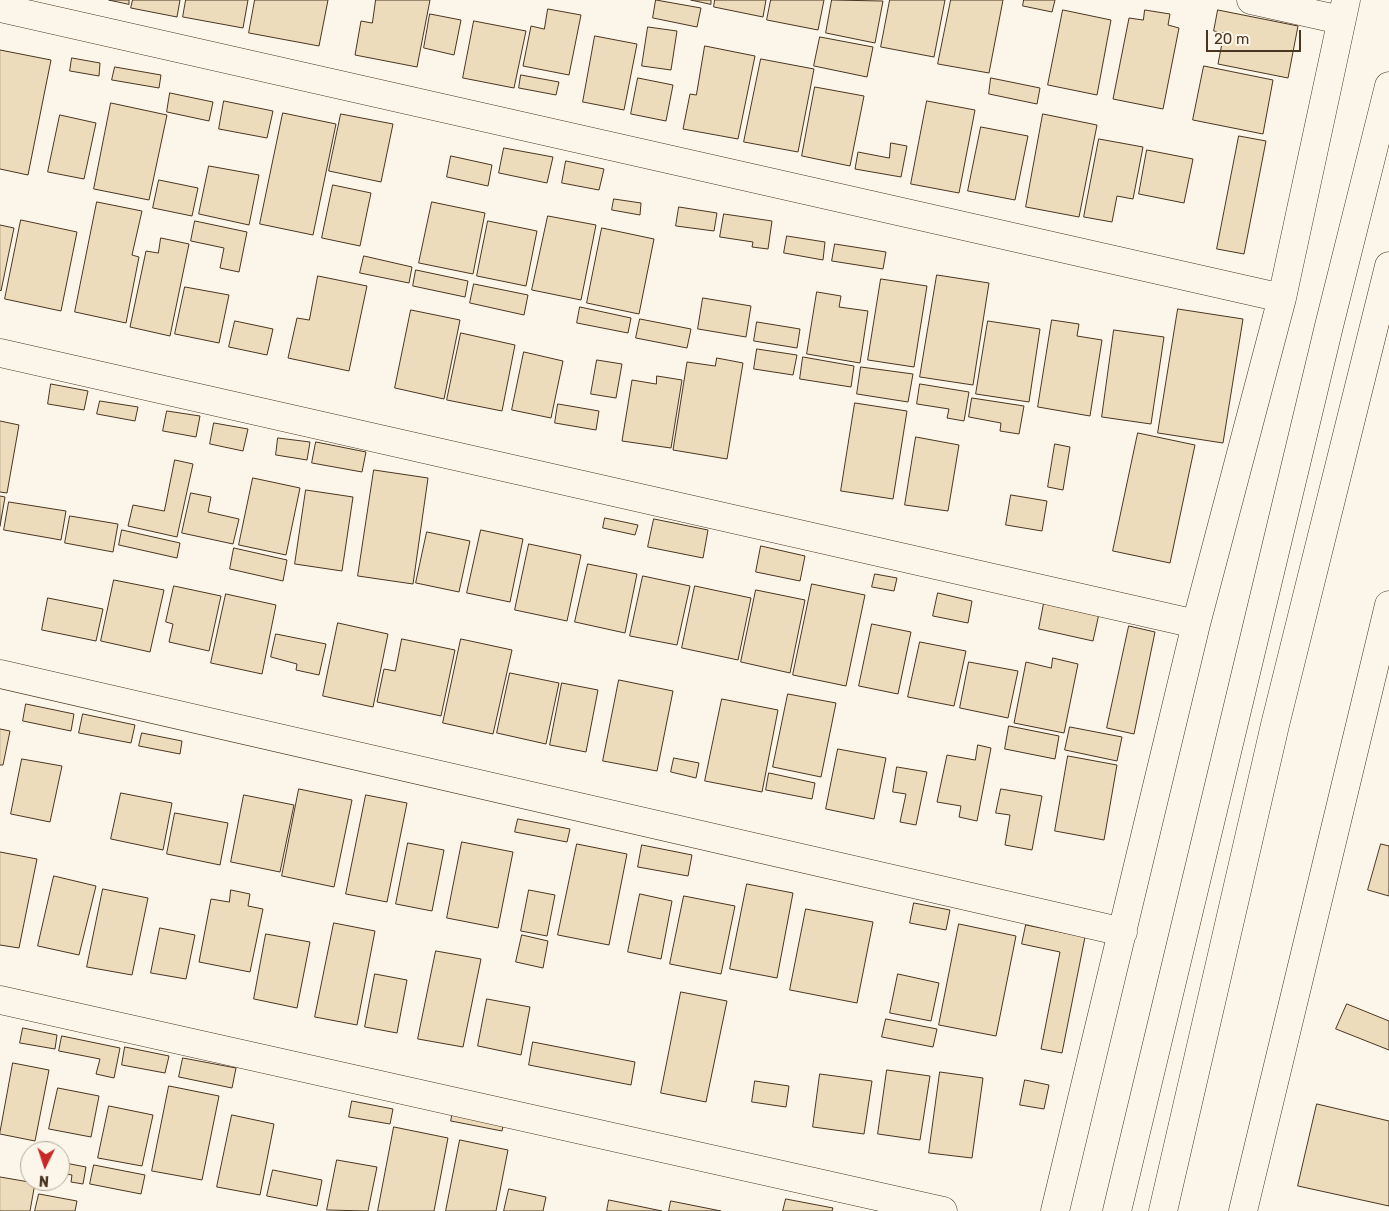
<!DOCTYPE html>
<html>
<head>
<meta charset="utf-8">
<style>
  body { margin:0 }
  #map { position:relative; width:1389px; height:1211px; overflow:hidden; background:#fbf6e9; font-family:Rubik,sans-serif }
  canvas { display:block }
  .north { position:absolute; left:20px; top:1141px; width:50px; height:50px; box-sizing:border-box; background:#fbf6e9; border:1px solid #b4a999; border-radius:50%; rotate:184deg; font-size:14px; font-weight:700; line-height:20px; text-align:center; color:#4a3520 }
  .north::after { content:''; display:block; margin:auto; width:18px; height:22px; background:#c62828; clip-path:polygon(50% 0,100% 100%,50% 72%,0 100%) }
  .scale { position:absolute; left:1206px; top:30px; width:95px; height:22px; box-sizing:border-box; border:2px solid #4a3520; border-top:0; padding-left:6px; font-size:15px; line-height:18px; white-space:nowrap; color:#4a3520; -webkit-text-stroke:4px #fbf6e9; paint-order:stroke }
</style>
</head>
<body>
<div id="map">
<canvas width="1389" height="1211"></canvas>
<div class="north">N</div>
<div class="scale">20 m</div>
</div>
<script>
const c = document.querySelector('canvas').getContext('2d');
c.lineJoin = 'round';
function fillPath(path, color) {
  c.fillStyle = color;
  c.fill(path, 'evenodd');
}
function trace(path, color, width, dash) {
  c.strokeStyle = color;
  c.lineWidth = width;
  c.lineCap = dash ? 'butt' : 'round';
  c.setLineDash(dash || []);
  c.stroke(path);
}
const building = new Path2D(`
  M109,0H129V4Z
  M133,0H180L177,17L131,8Z
  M186,0H248L243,28L183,17Z
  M255,0H328L319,46L249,33Z
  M376,0H430L417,67L355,55L361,21L372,23Z
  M656,0L701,8L697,27L653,18Z
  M691,0H711V4Z
  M715,0H766L763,17L714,7Z
  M771,0H824L818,30L767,20Z
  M832,0L883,1L875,43L826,33Z
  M890,0H945L934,57L881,47Z
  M951,0H1003L989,73L938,64Z
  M1024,0H1055L1052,12L1023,6Z
  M548,9L581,15L569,75L523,66L531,26L544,29Z
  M1063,10L1111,20L1097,95L1048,85Z
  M1145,10L1170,14L1168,25L1179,28L1163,109L1113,99L1129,18L1143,20Z
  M1218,10L1298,26L1288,78L1218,64L1224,33L1214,31Z
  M430,14L461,20L454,55L424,48Z
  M474,21L526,31L514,88L463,78Z
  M648,27L677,31L671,70L642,66Z
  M595,36L637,44L624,110L583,102Z
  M820,37L873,47L867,77L814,66Z
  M705,46L755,56L738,139L683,129L690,94L696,95Z
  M0,50L51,60L28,175L0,169Z
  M72,58L100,63L99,76L70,71Z
  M761,59L814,69L798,152L744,142Z
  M1204,66L1273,80L1263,134L1193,120Z
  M115,67L161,75L159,88L112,80Z
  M521,75L559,82L556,95L519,88Z
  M638,78L673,85L666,121L631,114Z
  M991,78L1040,88L1037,104L989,94Z
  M815,87L864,96L850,166L802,156Z
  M170,93L213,102L209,121L167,112Z
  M224,101L273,111L267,138L219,129Z
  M927,101L975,110L959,193L911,184Z
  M111,103L167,115L149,200L94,189Z
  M283,113L336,124L313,235L260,224Z
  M341,114L393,124L381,182L329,171Z
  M1043,114L1097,125L1079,217L1026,207Z
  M60,115L96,123L84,179L48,172Z
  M981,127L1028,136L1015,200L968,191Z
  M1239,136L1266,141L1244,254L1217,249Z
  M1099,139L1143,147L1133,199L1117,196L1112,222L1084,217Z
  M891,143L907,146L901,177L855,169L858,152L889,158Z
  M504,148L553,157L547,183L499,173Z
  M1147,150L1193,159L1184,203L1139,194Z
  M451,156L492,165L488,186L447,177Z
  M566,161L604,169L599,190L562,183Z
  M209,166L259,175L249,225L199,214Z
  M159,180L198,188L192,216L153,208Z
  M333,185L371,193L360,246L322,238Z
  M614,199L641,203L640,215L612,210Z
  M97,202L142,211L132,255L139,257L126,323L75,312Z
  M432,202L485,213L473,274L419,263Z
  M679,207L717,213L714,231L676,226Z
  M724,214L772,221L768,249L752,247L753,242L720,237Z
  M548,216L596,225L581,300L532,290Z
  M21,220L77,232L61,311L5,299Z
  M195,221L247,232L239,272L220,268L224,248L191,241Z
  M488,221L537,231L526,286L477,276Z
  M0,225L14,228L1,291L0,290Z
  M602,228L654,239L639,314L587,303Z
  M787,236L825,242L823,260L784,253Z
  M161,238L189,244L170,336L130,327L146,251L158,253Z
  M835,244L886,252L883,269L832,261Z
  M364,256L412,267L409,283L360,273Z
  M416,270L468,281L465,297L413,286Z
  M937,275L989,283L973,385L920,377Z
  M318,276L367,286L349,371L288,358L297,318L309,320Z
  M881,279L927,286L914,367L868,360Z
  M474,284L528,295L524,315L470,303Z
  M185,287L229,295L219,343L175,334Z
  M817,292L841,296L839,307L868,311L860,363L807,354Z
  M703,298L751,306L746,337L698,329Z
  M580,307L631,318L628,333L577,323Z
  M1178,309L1243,319L1223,443L1158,433Z
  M411,310L460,320L444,399L395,388Z
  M640,319L691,329L687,348L636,338Z
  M1052,320L1079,324L1077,336L1102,340L1090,416L1038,407Z
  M235,321L273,329L267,355L229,347Z
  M988,321L1040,329L1029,402L976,394Z
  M757,322L800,329L797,348L754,341Z
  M1114,330L1164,337L1151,424L1102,417Z
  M461,333L515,345L502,411L447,400Z
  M757,349L797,355L793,375L754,369Z
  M524,352L563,361L551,418L512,410Z
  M803,357L854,366L851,387L800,379Z
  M717,358L743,363L727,459L673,450L687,362L715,366Z
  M597,360L622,364L616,398L591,394Z
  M861,367L913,374L908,402L857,394Z
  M657,376L682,380L671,448L622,441L632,380L656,384Z
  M51,384L88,391L84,410L48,404Z
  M920,384L969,392L964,421L947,418L949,409L917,404Z
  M972,398L1024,406L1019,434L1000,431L1001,423L969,417Z
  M100,401L138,407L135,421L97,414Z
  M855,403L907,411L893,499L841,491Z
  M558,404L599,411L596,430L555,423Z
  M167,411L200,416L196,437L163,431Z
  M0,421L19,425L7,493L0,492Z
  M214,423L248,429L243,451L210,444Z
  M1138,433L1195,445L1170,563L1113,551Z
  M916,437L959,445L948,511L905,505Z
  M278,438L310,442L307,460L276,455Z
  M316,442L366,452L362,472L312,463Z
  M1055,444L1070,447L1063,490L1048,487Z
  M175,460L193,464L177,537L128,526L133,505L164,511Z
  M374,470L428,478L413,584L358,576Z
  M253,478L300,488L286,555L239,545Z
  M306,490L353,497L342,571L295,564Z
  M191,493L211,497L208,512L239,519L233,544L182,533Z
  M1011,495L1047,501L1042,531L1006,525Z
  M0,496L5,497L0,526Z
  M9,502L66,511L61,540L4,530Z
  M70,516L118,524L113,552L65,543Z
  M605,518L638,525L635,535L603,528Z
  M654,519L708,530L703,558L648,547Z
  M122,530L180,543L177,558L119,545Z
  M481,530L523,539L510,602L467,593Z
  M427,532L470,541L459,592L416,583Z
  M529,544L581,555L567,621L515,610Z
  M761,546L805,556L800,581L756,572Z
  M234,548L287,560L283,581L230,569Z
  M588,564L637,574L625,633L575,622Z
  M875,574L897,578L894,591L872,587Z
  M643,576L690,586L677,645L630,636Z
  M114,580L164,590L150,652L101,641Z
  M812,584L865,595L846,686L793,675Z
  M174,586L221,596L209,651L169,642L173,624L166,622Z
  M695,586L751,598L738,660L682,648Z
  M756,590L805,600L790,673L741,662Z
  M938,593L972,601L968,623L933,616Z
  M226,594L276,605L262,674L211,663Z
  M48,598L103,609L96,641L42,630Z
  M1045,598L1100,609L1093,641L1039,629Z
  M338,623L388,634L373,707L323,696Z
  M872,624L911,632L898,694L859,686Z
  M1129,626L1155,632L1134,734L1107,728Z
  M276,634L326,644L319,675L296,670L297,664L271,657Z
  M402,639L455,650L441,716L377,702L384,669L395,671Z
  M461,639L512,650L493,734L443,723Z
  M920,642L966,651L954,706L908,697Z
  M1053,658L1078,664L1064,733L1014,723L1026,662L1051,668Z
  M969,662L1018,671L1008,718L960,708Z
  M510,673L559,683L546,744L497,733Z
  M619,680L673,691L657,771L603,761Z
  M562,683L598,690L586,752L550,745Z
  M788,694L836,703L821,777L773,767Z
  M722,699L778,710L762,792L705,781Z
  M26,704L74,714L71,731L23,721Z
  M83,714L135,725L131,743L79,733Z
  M1009,726L1059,736L1055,759L1005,749Z
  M1070,727L1122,737L1117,761L1065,750Z
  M0,729L10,731L3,765H0Z
  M142,733L182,741L180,754L139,746Z
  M978,745L991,748L977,821L959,817L961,806L937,802L947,755L975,760Z
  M838,749L886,758L874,819L826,809Z
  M1068,756L1117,765L1104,840L1055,831Z
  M674,758L699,763L696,778L671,772Z
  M22,759L62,766L50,822L11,814Z
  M897,767L927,772L916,825L900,822L906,794L893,792Z
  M769,773L815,783L812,799L766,790Z
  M299,789L352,800L334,887L282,876Z
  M1001,789L1042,796L1032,850L1005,845L1010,815L996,813Z
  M121,793L172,803L163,850L111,839Z
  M244,795L294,805L280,872L231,862Z
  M366,795L407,803L387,902L346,894Z
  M175,813L228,823L220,865L167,854Z
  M518,819L570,829L567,842L515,832Z
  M462,842L513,852L498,928L447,918Z
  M408,843L444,850L432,911L396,904Z
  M577,844L627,854L609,945L558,935Z
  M1381,844L1389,846V896L1368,890Z
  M642,845L692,855L688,876L638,867Z
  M0,852L37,859L19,948L0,945Z
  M54,876L96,886L79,955L38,946Z
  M747,884L793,893L777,978L730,969Z
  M103,889L148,898L132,975L87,967Z
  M231,890L250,894L248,906L263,909L250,972L199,962L211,899L229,902Z
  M529,890L555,895L547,936L521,931Z
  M640,894L672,901L661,959L628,952Z
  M684,896L735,906L721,974L670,964Z
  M914,903L950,910L946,930L910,923Z
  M806,909L873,922L857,1003L790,990Z
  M334,923L375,931L357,1025L315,1017Z
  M959,924L1016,936L996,1036L939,1025Z
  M1026,925L1085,937L1062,1053L1041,1049L1060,952L1022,944Z
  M160,928L195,935L186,979L151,973Z
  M266,934L310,942L297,1008L254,999Z
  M522,935L548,941L543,968L516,962Z
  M436,951L481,959L463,1047L418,1039Z
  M375,974L407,980L397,1033L365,1027Z
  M898,974L939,983L931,1021L890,1013Z
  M681,992L727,1001L706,1102L661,1093Z
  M487,999L530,1007L521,1055L478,1046Z
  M1347,1004L1389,1021V1050L1336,1029Z
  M886,1019L937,1029L933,1047L882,1037Z
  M23,1028L57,1035L55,1049L20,1043Z
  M62,1036L120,1048L114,1078L96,1074L100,1059L59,1051Z
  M533,1042L635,1062L631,1085L529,1065Z
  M125,1047L169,1056L165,1073L122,1065Z
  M183,1058L236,1068L232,1088L179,1077Z
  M13,1063L49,1070L35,1141L0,1134Z
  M887,1070L930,1076L920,1140L878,1134Z
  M940,1072L983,1078L972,1158L929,1153Z
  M820,1074L872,1081L864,1134L813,1127Z
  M1025,1080L1049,1085L1044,1109L1020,1105Z
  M755,1081L789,1086L786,1107L752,1102Z
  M169,1086L219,1096L202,1180L152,1171Z
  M58,1088L99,1096L91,1137L49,1129Z
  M352,1101L393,1109L390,1124L349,1117Z
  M1317,1104L1389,1121V1206L1298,1186Z
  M109,1106L153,1115L142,1166L98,1158Z
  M454,1107L505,1117L502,1131L451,1121Z
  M232,1115L274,1124L260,1195L217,1187Z
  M394,1127L448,1138L434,1211H378Z
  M460,1140L508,1150L496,1211H446Z
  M337,1160L377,1167L368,1211L327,1210Z
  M60,1162L86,1167L83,1184L71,1182L72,1175L60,1173Z
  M94,1165L145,1175L141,1194L90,1184Z
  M273,1170L322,1180L317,1206L267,1196Z
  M0,1177L35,1183L30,1211H0Z
  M509,1189L546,1197L543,1211H504Z
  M39,1194L77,1201L75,1211H35Z
  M786,1199L833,1208L832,1211H783Z
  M609,1200L662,1211H607Z
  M671,1201L721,1211H669Z`);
const street = new Path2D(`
  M1251,0L1341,20
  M0,8L1282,298
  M0,353L1196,624
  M0,674L1123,932
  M0,1000L943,1211
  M1055,1211L1196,624L1282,298L1346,0
  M1243,1211L1389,605`);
const highway = new Path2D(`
  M1117,1211L1329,326L1389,86
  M1163,1211L1275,725L1389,266`);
fillPath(building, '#ecdcbc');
trace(building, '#4a3520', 1);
trace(street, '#4a3520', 29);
trace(highway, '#4a3520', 29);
trace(street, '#fbf6e9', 28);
trace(highway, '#fbf6e9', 28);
</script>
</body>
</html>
